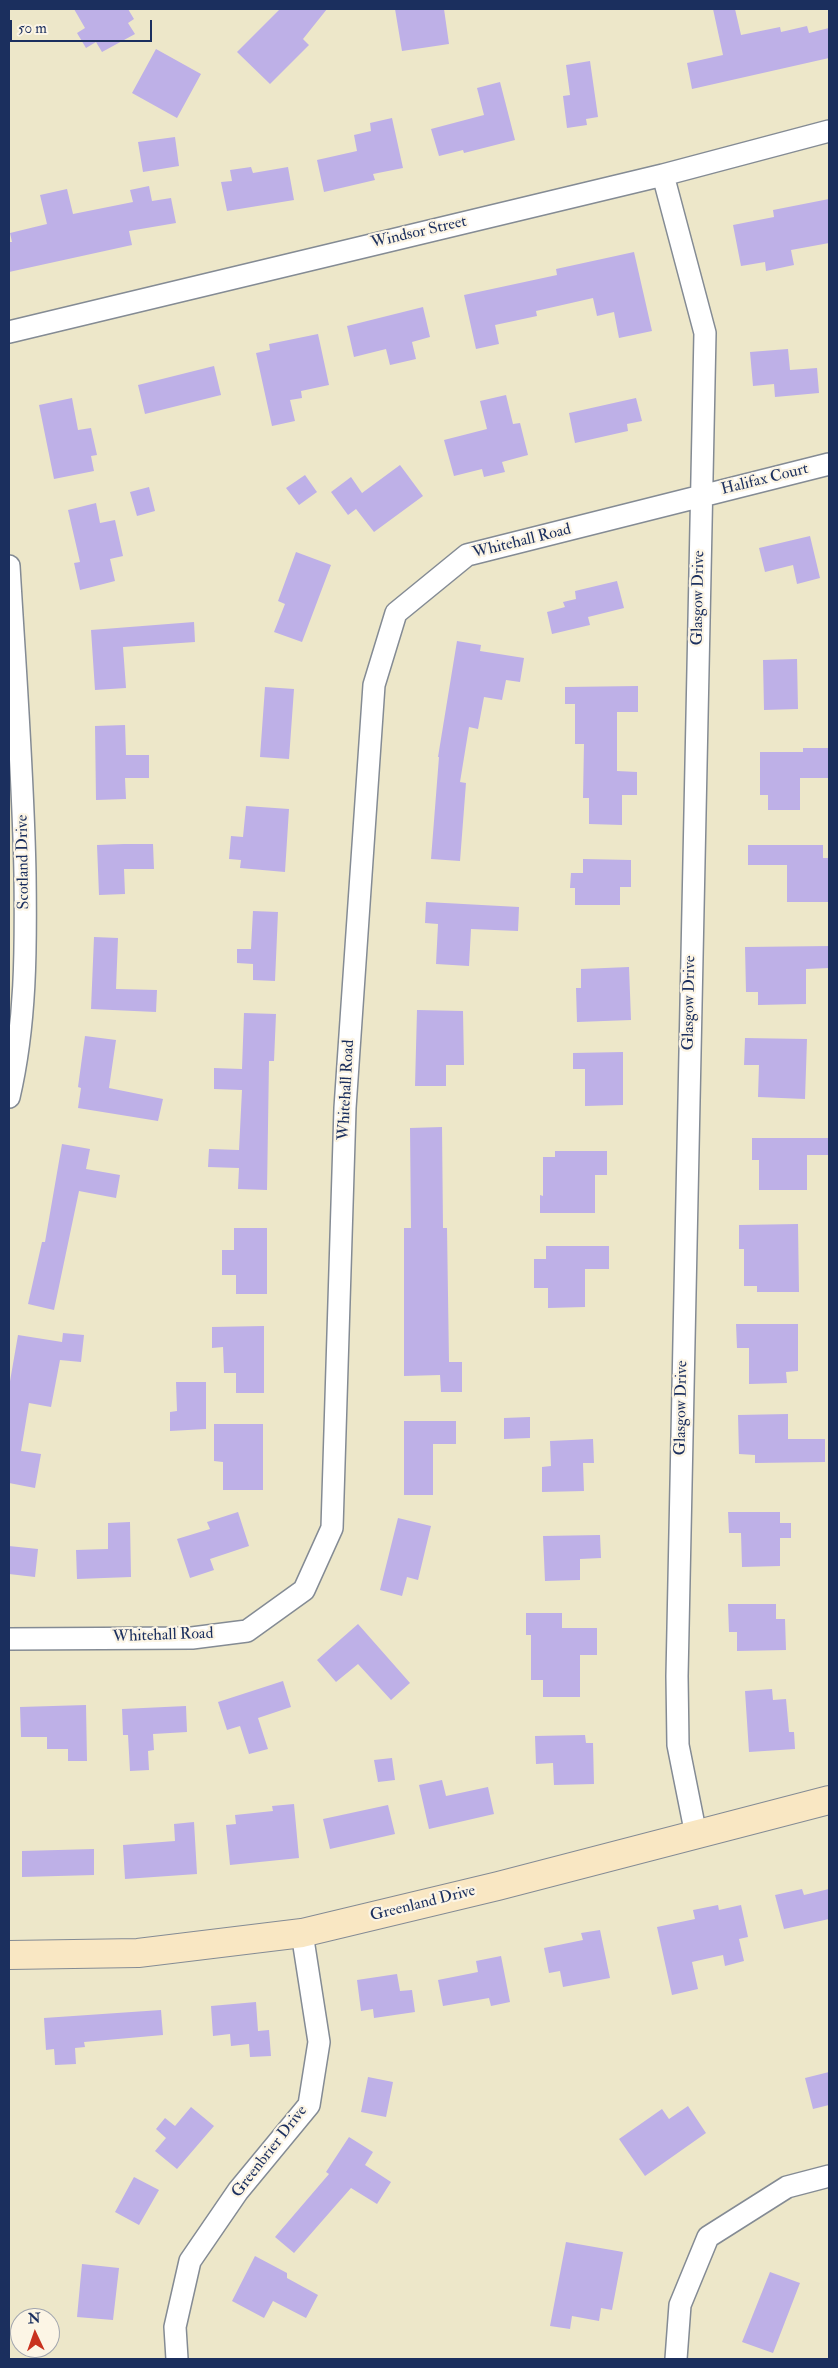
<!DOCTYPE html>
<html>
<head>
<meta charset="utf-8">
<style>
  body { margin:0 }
  #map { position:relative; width:838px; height:2368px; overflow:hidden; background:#ede7c9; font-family:"IM FELL Double Pica",serif }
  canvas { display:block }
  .frame { position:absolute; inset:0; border:10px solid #1b2f5e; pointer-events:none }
  .north { position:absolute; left:10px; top:2308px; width:50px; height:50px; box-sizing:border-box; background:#fcf5e5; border:1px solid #a2a6af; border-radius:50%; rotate:357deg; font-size:14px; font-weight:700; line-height:20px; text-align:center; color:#1b2f5e }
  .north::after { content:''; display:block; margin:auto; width:18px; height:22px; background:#c8321e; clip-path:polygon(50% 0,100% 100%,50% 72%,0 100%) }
  .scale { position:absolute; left:10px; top:20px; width:142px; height:22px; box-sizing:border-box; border:2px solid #1b2f5e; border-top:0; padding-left:6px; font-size:15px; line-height:18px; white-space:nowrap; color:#1b2f5e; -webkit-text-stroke:4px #fcf5e5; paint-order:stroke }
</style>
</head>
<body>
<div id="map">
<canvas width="838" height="2368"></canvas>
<div class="frame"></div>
<div class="north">N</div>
<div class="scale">50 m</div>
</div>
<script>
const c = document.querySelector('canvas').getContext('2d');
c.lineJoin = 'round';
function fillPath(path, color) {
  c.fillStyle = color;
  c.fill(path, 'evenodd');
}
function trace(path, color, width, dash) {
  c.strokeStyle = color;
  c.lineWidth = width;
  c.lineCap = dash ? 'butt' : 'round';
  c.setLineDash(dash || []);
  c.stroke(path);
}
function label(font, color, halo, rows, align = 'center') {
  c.font = font + ' "IM FELL Double Pica",serif';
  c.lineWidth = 4.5;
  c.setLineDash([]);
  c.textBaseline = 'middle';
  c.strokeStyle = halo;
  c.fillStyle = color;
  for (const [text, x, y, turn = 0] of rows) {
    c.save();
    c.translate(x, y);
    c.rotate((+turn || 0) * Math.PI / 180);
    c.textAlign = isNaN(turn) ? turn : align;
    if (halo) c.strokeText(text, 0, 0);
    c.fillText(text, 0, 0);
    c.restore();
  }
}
const building = new Path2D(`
  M74,9H128L134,19L128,23L135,34L102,52L96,42L86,48L77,33L85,28Z
  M280,9H327L303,39L309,45L270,84L237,52Z
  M395,9H444L449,44L402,51Z
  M713,9H735L741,35L780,27L781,32L807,26L809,33L829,28V58L692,89L687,63L723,55Z
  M156,49L201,74L177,118L132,93Z
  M590,61L598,117L586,119L587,125L567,128L563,96L570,95L566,65Z
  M500,82L515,140L464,153L463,150L439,156L431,129L484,115L477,88Z
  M392,118L403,168L373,174L375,180L324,192L317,160L357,151L354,135L371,131L370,123Z
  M175,137L179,166L143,172L138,142Z
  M251,167L253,173L288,167L294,200L227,211L221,182L232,181L230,170Z
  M149,186L152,201L171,198L176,223L129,231L132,245L9,272V242H12L10,233L47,224L40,195L67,189L73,214L133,202L130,190Z
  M829,199V243L791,250L794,265L766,271L765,262L741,266L733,225L774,217L773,210Z
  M634,252L652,331L619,338L614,312L597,316L593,298L536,311L537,316L495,325L499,344L476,349L464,295L557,275L556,269Z
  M423,307L430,337L412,342L416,359L390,365L386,349L354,357L347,326Z
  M318,334L329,385L301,391L302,398L290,400L295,421L272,426L256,353L270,350L269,344Z
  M788,349L790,370L817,368L819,393L775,397L774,384L753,386L750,352Z
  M214,366L221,395L145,414L138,385Z
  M506,395L513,424L520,423L528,455L502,462L505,472L484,477L482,469L454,476L444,440L487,429L480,401Z
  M72,398L78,430L91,428L97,455L91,456L94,471L54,479L39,405Z
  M636,398L642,421L627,424L628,431L575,443L569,413Z
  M400,465L423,496L374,532L356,509L348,515L331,492L351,477L362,493Z
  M305,475L317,492L299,505L286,488Z
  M149,487L155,511L137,516L130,492Z
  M96,503L100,523L115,520L123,556L110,559L115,581L80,590L74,563L80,562L68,510Z
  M810,536L820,578L797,584L793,565L765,572L759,548Z
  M296,552L331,565L302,642L274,632L285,604L278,601Z
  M617,581L624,608L588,617L590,625L552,634L547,612L565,607L563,602L576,599L575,591Z
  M194,622L195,642L123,647L126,688L95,690L91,630Z
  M457,641L481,645L480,651L524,658L520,682L506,680L502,700L484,697L478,729L469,727L460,782L466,783L460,861L431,859L439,757H438Z
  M797,659L798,709L764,710L763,660Z
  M638,686V712H617V771L637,772V795H622V825L589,824V798H583L584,744H575V704H565V687Z
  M265,687L294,689L289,759L260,757Z
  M125,725L126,755H149V778H125L126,799L96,800L95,726Z
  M803,748H829V778H800V810H768V795H760V752H803Z
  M246,806L289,809L285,872L240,868L241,860L229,859L231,836L243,837Z
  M124,844H153L154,869H124L125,894L99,895L97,845Z
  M748,845H823V858H829V902H787V865H748Z
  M583,859L631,860V887H620V905H575V888H570L571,873H583Z
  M426,902L519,907L518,931L471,929L469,966L436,964L438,924L425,923Z
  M253,911L278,912L275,981L253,980V964L237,963V949H251Z
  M94,937L118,938L116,989L157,990L156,1012L91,1009Z
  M829,946V968L806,969V1004L758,1005V992H746L745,947Z
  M629,967L631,1020L577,1022L576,988H581V969Z
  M417,1010L463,1011L464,1065H446V1086H415Z
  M244,1013L276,1014L274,1061H269L267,1190L238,1189L239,1168L208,1167L209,1149L239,1150L242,1090L214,1089V1068L242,1069Z
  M85,1036L116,1040L109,1088L163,1099L158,1121L78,1108L81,1088L78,1087Z
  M745,1038L807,1039L805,1099L758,1097L759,1065H744Z
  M623,1052V1105L585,1106V1069H573V1053Z
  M442,1127L443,1228H447L449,1362H462V1392H441L440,1375L404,1376V1228H411L410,1128Z
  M752,1138H829V1155H807V1190H759V1160H752Z
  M62,1144L90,1149L86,1169L120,1175L116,1198L79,1191L54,1310L28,1304L42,1242H45Z
  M555,1151H607V1175H595V1213H540V1195L543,1196V1157H555Z
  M798,1224L799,1292H757V1286H744V1249H739V1225Z
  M234,1228H267V1294H236V1275H222V1250H234Z
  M546,1246H609V1269H585V1307L548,1308V1288H534V1259H546Z
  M736,1324H798V1371L786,1372L787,1383L749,1384V1348H737Z
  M264,1326V1393H236V1373H224L223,1347L212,1348V1327Z
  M63,1333L84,1335L81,1362L60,1360L51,1407L29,1403L21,1451L41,1454L35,1488L9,1483V1387L18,1335L62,1342Z
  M176,1382H206V1429L170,1431V1412L177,1411Z
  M788,1414V1439H825V1462L755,1463V1455L739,1454L738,1415Z
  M530,1417V1438L504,1439V1418Z
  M404,1421H456V1444H433V1495H404Z
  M214,1424H263V1490H223V1462L214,1461Z
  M593,1439L594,1463H583L584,1491L542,1492V1467L551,1466L550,1441Z
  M238,1512L249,1546L210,1559L214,1570L190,1578L177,1539L210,1529L207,1522Z
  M728,1512H780V1523H791V1538H780V1566L742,1567L741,1533H729Z
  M398,1518L431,1526L418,1580L407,1577L402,1596L380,1590Z
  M130,1522L131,1577L77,1579L76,1550L108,1549V1523Z
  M600,1535L601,1558L580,1559V1580L545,1581L543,1536Z
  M9,1546L38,1549L35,1577L9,1574Z
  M728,1604H776V1619H785L786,1650L737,1651V1632H729Z
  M526,1613H562V1628H597V1655H580V1697H543V1680H531V1635H526Z
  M358,1624L410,1683L391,1700L358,1664L336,1682L317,1660Z
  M283,1681L291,1707L258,1718L268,1749L249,1754L240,1726L227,1730L218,1702Z
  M772,1689L773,1700L786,1699L789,1732H794L795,1749L749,1752L745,1691Z
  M86,1705L87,1761H68V1749H47V1737H21L20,1707Z
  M186,1706L187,1732L153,1734L154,1750L148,1751L149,1770L130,1771L128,1735H123L122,1709Z
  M585,1735L586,1743H593L594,1784L554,1785L553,1763L536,1764L535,1736Z
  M392,1758L395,1780L378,1782L374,1760Z
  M442,1780L446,1796L488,1787L494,1814L429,1829L419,1785Z
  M294,1804L299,1858L230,1865L226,1825L236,1824L235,1815L273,1811L272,1806Z
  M388,1805L395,1834L330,1849L323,1819Z
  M194,1822L197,1874L125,1879L123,1845L175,1841L174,1824Z
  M94,1849V1875L22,1877V1851Z
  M802,1889L804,1895L829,1889V1919L784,1929L775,1895Z
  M718,1905L719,1910L741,1905L748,1937L739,1939L744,1961L725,1966L723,1955L692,1962L698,1989L672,1995L657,1927L695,1919L693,1910Z
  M600,1930L610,1978L563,1987L560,1971L549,1973L544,1948L583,1940L581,1933Z
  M501,1956L510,2002L491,2006L489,1998L443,2006L438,1980L478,1972L476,1961Z
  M397,1974L400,1991L412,1990L415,2012L374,2018L373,2009L361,2011L357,1980Z
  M256,2002L258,2031L269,2030L271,2056L250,2057L249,2044L231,2046L230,2034L213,2036L211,2006Z
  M161,2010L163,2035L84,2042L85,2047L75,2048L76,2064L55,2065L54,2049L46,2050L44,2018Z
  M829,2072V2105L813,2109L805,2078Z
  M368,2077L393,2082L386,2117L361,2112Z
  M688,2106L706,2133L645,2176L619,2139L662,2109L669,2119Z
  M191,2107L214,2126L177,2169L155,2151L166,2138L156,2129L165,2118L175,2126Z
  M349,2137L373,2152L365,2165L391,2182L377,2204L351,2188L294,2253L275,2237L329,2174L326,2172Z
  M134,2177L159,2190L139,2225L115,2212Z
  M566,2242L623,2252L612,2310L601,2308L599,2321L572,2316L570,2329L550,2326Z
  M255,2256L287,2273V2278L318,2295L306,2318L273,2301L264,2318L232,2301Z
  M82,2264L119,2268L113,2320L77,2317Z
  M770,2272L800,2283L773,2353L742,2342Z`);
const street = new Path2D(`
  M663,175L705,333L677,1676L678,1745L696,1835
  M9,332L663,175L829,131
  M9,566C15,669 23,771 25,874C26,949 26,1024 9,1097
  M9,1639L192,1638L247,1631L304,1590L332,1528L345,1108L374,685L396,613L467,555L829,464
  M177,2359L175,2327L190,2261L238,2191L309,2105L319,2042L302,1933
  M676,2359L680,2305L708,2237L787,2187L829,2176`);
const secondary = new Path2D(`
  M9,1955L138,1953L302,1933L498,1886L829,1800`);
const streetNames = [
  ["Windsor Street",419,233,-13],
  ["Halifax Court",765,480,-14],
  ["Whitehall Road",522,542,-14],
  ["Glasgow Drive",699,598,-89],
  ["Scotland Drive",24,862,-91],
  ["Glasgow Drive",690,1003,-89],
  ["Whitehall Road",347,1090,-87],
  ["Glasgow Drive",682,1408,-89],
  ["Whitehall Road",163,1636,-2],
  ["Greenland Drive",423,1904,-14],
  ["Greenbrier Drive",270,2152,-52]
];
fillPath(building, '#beb0e7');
trace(street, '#848b94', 24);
trace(secondary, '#848b94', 30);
trace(street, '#fff', 21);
trace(secondary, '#f9e7c3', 28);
label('16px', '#1b2f5e', '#fcf5e5', streetNames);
</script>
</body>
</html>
